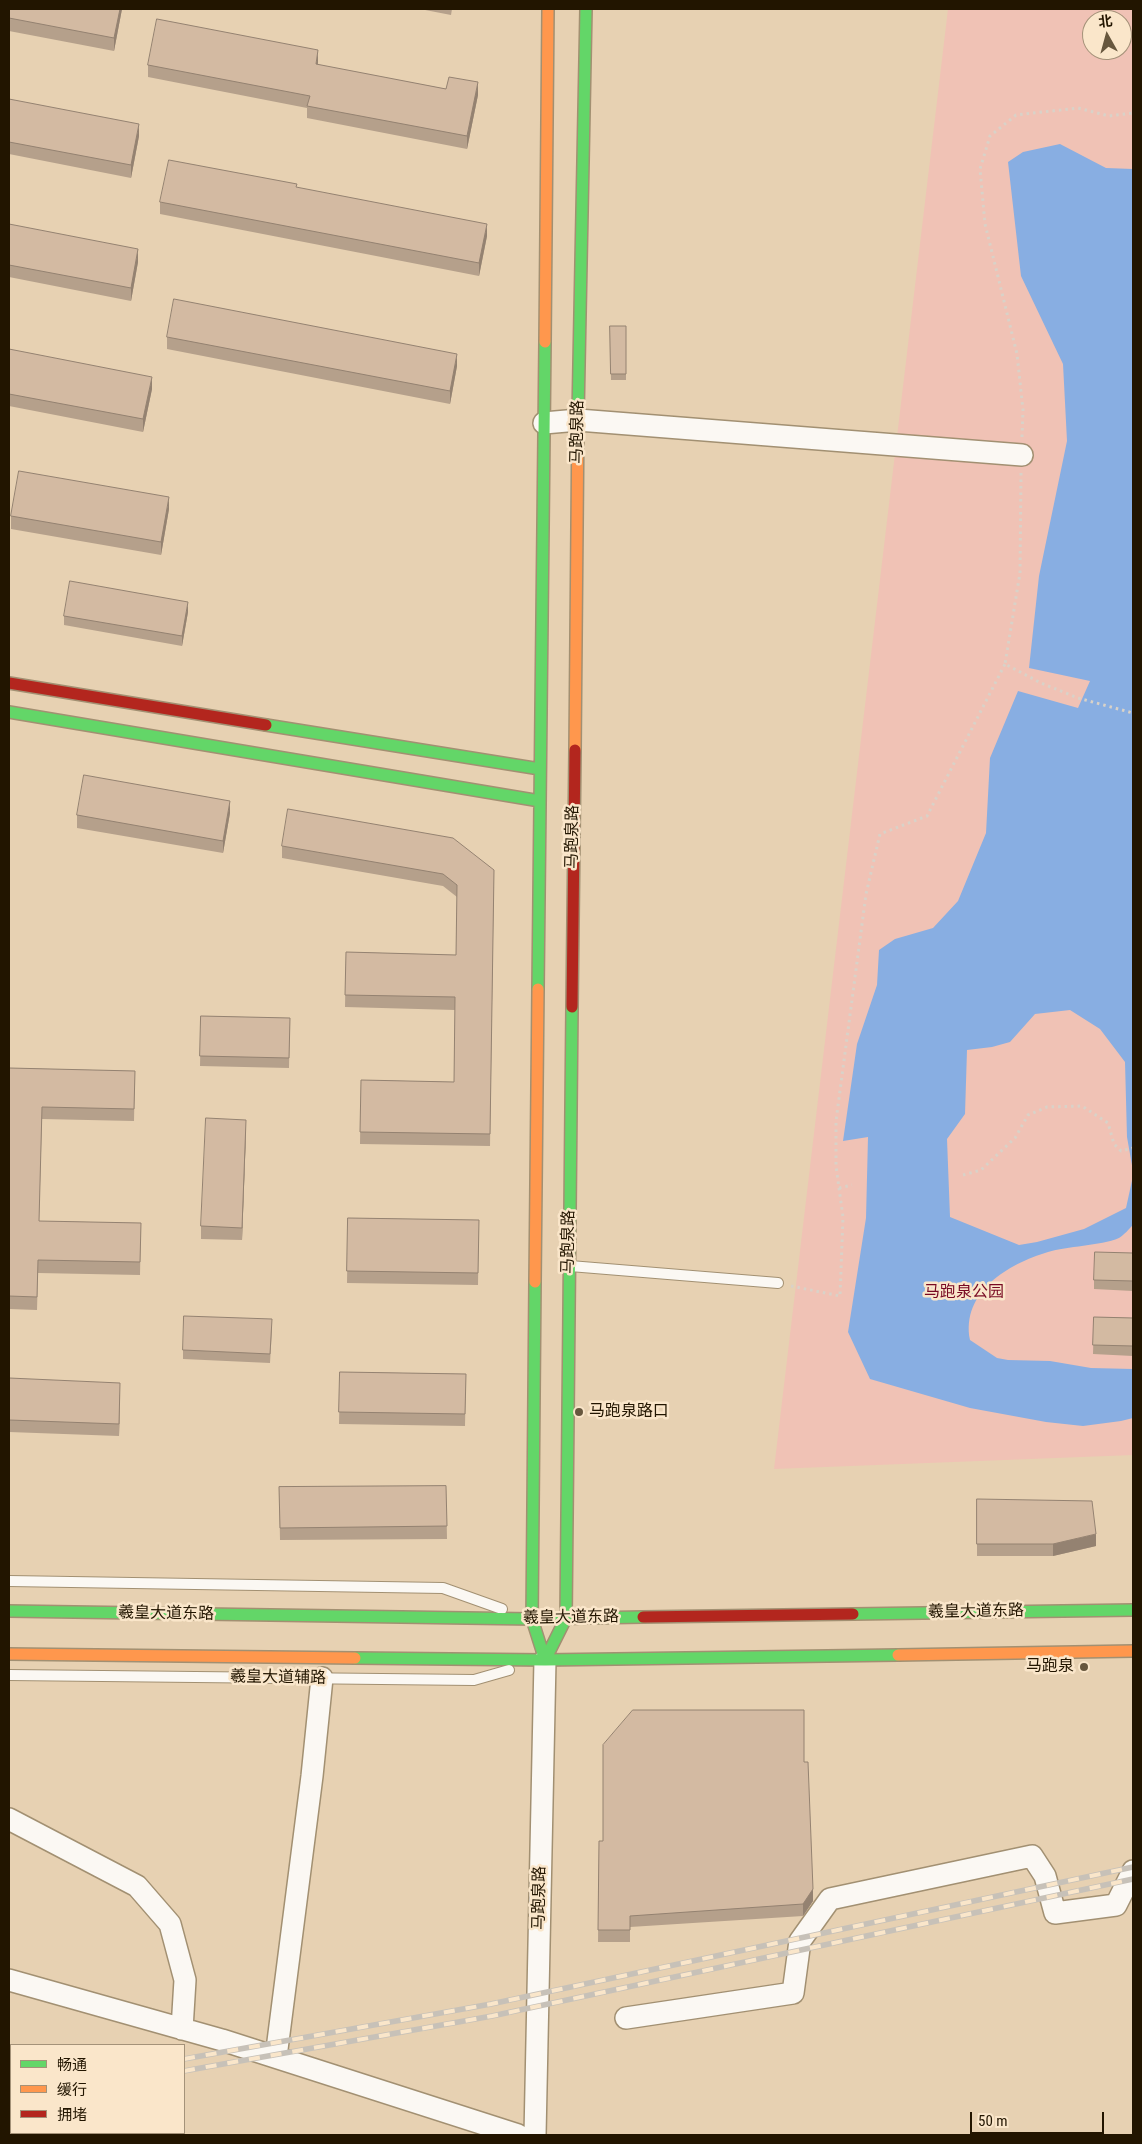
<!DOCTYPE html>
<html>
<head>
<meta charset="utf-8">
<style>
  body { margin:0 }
  #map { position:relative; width:1142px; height:2144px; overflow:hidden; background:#e7d1b2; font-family:"Roboto Condensed","Noto Sans SC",sans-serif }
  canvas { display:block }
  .frame { position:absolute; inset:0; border:10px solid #221500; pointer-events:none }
  .legend { position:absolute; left:10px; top:2044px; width:175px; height:90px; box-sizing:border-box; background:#fae6ca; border:1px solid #a49279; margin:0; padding:6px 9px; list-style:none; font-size:15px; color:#221500 }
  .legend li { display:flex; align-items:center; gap:10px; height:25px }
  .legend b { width:25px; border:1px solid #a49279 }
  .north { position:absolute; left:1082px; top:10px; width:50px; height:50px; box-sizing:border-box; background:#fae6ca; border:1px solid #a49279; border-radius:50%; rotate:353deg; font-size:14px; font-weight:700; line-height:20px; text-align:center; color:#221500 }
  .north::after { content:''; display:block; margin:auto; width:18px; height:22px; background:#67573e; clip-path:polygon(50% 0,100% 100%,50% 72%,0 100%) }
  .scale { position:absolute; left:970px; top:2112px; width:134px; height:22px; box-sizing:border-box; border:2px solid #221500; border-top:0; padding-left:6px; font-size:15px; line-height:18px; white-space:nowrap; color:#221500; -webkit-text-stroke:4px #fae6ca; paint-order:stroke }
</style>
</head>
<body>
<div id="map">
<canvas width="1142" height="2144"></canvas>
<div class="frame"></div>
<ul class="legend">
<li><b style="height:6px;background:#63d668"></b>畅通</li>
<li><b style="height:6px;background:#ff974d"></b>缓行</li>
<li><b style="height:6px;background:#b3261e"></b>拥堵</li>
</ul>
<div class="north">北</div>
<div class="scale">50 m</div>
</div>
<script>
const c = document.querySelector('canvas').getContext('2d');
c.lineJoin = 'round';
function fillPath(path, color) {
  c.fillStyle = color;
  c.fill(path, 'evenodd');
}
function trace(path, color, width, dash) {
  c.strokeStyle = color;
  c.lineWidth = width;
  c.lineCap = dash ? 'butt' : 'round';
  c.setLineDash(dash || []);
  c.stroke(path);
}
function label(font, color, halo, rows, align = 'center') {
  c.font = font + ' "Roboto Condensed","Noto Sans SC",sans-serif';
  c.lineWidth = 5;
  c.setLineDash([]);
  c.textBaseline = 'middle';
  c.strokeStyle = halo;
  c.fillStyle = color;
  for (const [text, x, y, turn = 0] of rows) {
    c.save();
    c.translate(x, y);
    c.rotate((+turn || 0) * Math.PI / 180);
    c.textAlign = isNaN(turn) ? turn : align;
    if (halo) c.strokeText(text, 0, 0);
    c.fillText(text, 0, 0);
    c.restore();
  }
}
const green = new Path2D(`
  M948,9H1133V1455L774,1469ZM1092,20H1122V50H1092Z`);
const water = new Path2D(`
  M1060,144L1106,168L1133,169V1171L1127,1137L1125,1062L1100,1029L1070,1010L1035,1014L1010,1042L992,1047L967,1050L965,1114L947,1139L950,1217L1019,1245L1037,1242L1084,1229L1126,1208L1133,1176V1225C1129,1229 1124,1235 1119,1238C1100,1246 1067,1246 1048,1252C1008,1264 961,1292 970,1340L997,1358L1008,1360L1050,1361L1091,1368L1133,1369V1418L1121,1421L1083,1426L1046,1422L970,1408L870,1379L848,1332L866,1218L868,1137L843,1141L857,1044L877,985L879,950L895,939L933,928L958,901L986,833L990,758L1018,691L1078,708L1090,681L1029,668L1039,576L1067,441L1063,364L1021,276L1008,162L1023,152Z`);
const path = new Path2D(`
  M1022,437L1023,410L1017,354L985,224L980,169L990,136L1016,115L1078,108L1109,116L1133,113
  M1021,473L1020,573L1005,664L1041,683L1078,698L1133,713
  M963,1175L981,1170L1015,1138L1028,1115L1047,1107L1082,1106L1108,1123L1114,1144L1121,1151L1133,1148
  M839,1188L852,1185
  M791,1286L840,1296L843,1217L836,1166V1121L866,894L880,834L927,816L1005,664`);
const lane = new Path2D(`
  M570,1266L778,1283
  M9,1581L443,1588L502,1609
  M9,1675L474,1680L509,1670`);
const street = new Path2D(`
  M544,423L578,420L1022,455
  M9,1819L137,1886L170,1924L185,1980L182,2029
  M9,1980L222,2040L518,2135
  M626,2018L793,1993L800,1941L830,1899L1032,1856L1045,1876L1055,1913L1116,1905L1133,1871
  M276,2057L312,1776L322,1678
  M535,2135L545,1660`);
const fast = new Path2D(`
  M578,415L586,9
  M9,712L540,801
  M266,725L540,769
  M538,989L545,342
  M535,1282L532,1619L545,1660
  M9,1611L532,1619L643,1617
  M853,1614L1133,1610
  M355,1658L545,1660L898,1655
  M545,1660L566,1618L572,1007`);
const slow = new Path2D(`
  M545,342L548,9
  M575,750L578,415
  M535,1282L538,989
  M9,1654L355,1658
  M898,1655L1133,1651`);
const jam = new Path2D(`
  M9,683L266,725
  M572,1007L575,750
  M643,1617L853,1614`);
const rail = new Path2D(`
  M184,2059L491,2004L1133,1867
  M184,2071L492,2016L1133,1879
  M9,2090H11
  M9,2102H11`);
const wall = new Path2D(`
  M9,9H122L114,51L9,31Z
  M420,9H452L451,15Z
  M318,62V65L478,95L467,149L307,118V108L148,77V65Z
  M9,99L139,136L131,178L9,154Z
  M160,202L487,236L479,276L160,214Z
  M9,224L138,262L131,301L9,277Z
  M610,326H626V380H611Z
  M167,337L457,366L450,404L167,349Z
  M9,349L152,389L143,432L9,406Z
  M169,509L161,555L11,529V516Z
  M188,612L182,646L64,625V616Z
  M230,813L223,853L77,828V815Z
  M282,846L494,870L490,1146L360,1144L361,1080L454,1082L455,1010L345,1007L346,952L456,955L457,897L443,886L282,858Z
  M201,1016L290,1018L289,1068L200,1066Z
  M9,1068L135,1071L134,1121L42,1119L39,1221L141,1223L140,1275L38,1273L37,1310L9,1309Z
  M246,1132L242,1240L201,1239V1226Z
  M348,1218L479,1220L478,1285L347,1283Z
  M1133,1253V1291L1094,1289V1280Z
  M1094,1317L1133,1318V1356L1093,1354Z
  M272,1329L270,1363L183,1359V1350Z
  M340,1372L466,1374L465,1426L339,1424Z
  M9,1378L120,1395L119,1436L9,1432Z
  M446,1486L447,1539L280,1540L279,1487Z
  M977,1499L1096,1546L1053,1556H977Z
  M804,1762L813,1901L803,1916L630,1927V1942H598L599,1841H603Z`);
const shadedWall = new Path2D(`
  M120,9H122L114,51V38Z
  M318,50V62L316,77V64Z
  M478,82V95L467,149V136Z
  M139,124V136L131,178V165Z
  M487,224V236L479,276V263Z
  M138,249V262L131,301V288Z
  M457,354V366L450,404V391Z
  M152,377V389L143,432V419Z
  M169,497V509L161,555V542Z
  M188,602V612L182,646V636Z
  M230,801V813L223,853V841Z
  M246,1120V1132L242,1240V1228Z
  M120,1383V1395L119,1436V1424Z
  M1096,1534V1546L1053,1556V1544Z
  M813,1889V1901L803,1916V1904Z`);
const building = new Path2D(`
  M9,9H120L114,38L9,18Z
  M157,19L318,50L316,64L446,89L449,77L478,82L467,136L307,106L310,96L148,65Z
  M9,99L139,124L131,165L9,142Z
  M169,160L297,184L296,187L487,224L479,263L160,202Z
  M9,224L138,249L131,288L9,265Z
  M174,299L457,354L450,391L167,337Z
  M610,326H626V374H611Z
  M9,349L152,377L143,419L9,394Z
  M19,471L169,497L161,542L11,516Z
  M70,581L188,602L182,636L64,616Z
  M84,775L230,801L223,841L77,815Z
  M288,809L453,838L494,870L490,1134L360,1132L361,1080L454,1082L455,997L345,995L346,952L456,955L457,885L443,874L282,846Z
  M201,1016L290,1018L289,1058L200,1056Z
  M9,1068L135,1071L134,1109L42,1107L39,1221L141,1223L140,1262L38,1260L37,1297L9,1296Z
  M206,1118L246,1120L242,1228L201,1226Z
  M348,1218L479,1220L478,1273L347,1271Z
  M1095,1252L1133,1253V1281L1094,1280Z
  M184,1316L272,1319L270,1354L183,1350Z
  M1094,1317L1133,1318V1346L1093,1345Z
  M340,1372L466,1374L465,1414L339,1412Z
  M9,1378L120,1383L119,1424L9,1420Z
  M446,1486L447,1526L280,1528L279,1487Z
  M977,1499L1092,1501L1096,1534L1053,1544H977Z
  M633,1710H804V1762H808L813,1889L803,1904L630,1916V1930H598L599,1841H603V1745Z`);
const markers = [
  [579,1412,5,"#67573e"],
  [1084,1667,5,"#67573e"]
];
const streetNames = [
  ["马跑泉路",578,432,-89],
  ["马跑泉路",573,837,-89],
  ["马跑泉路",569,1242,-89],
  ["羲皇大道东路",976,1612,-1],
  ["羲皇大道东路",166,1614,1],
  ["羲皇大道东路",571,1618,-1],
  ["羲皇大道辅路",278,1678,1],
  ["马跑泉路",540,1898,-89]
];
const parkNames = [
  ["马跑泉公园",964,1293]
];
const poiNames = [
  ["马跑泉路口",589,1412],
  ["马跑泉",1074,1667,"right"]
];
fillPath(green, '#f0c2b5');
fillPath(water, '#88aee2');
trace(lane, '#a29072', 12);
trace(street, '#a29072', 24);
trace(fast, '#a29072', 14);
trace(slow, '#a29072', 14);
trace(jam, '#a29072', 14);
trace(path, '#d9d2c8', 3, [2.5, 4]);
trace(lane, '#fbf8f3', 10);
trace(street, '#fbf8f3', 21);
trace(fast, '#63d668', 11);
trace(slow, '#ff974d', 11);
trace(jam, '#b3261e', 11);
trace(rail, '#c7c1b8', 5.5);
trace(rail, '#fae6ca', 4, [11]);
fillPath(wall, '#b5a08b');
fillPath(shadedWall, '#948271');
fillPath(building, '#d3baa2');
trace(building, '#948271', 1);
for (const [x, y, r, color] of markers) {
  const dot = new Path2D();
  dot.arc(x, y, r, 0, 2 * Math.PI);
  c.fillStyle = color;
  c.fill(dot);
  trace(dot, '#fae6ca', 2);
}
label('16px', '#221500', '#fae6ca', streetNames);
label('16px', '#780923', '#fae6ca', parkNames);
label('16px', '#221500', '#fae6ca', poiNames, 'left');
</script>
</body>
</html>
